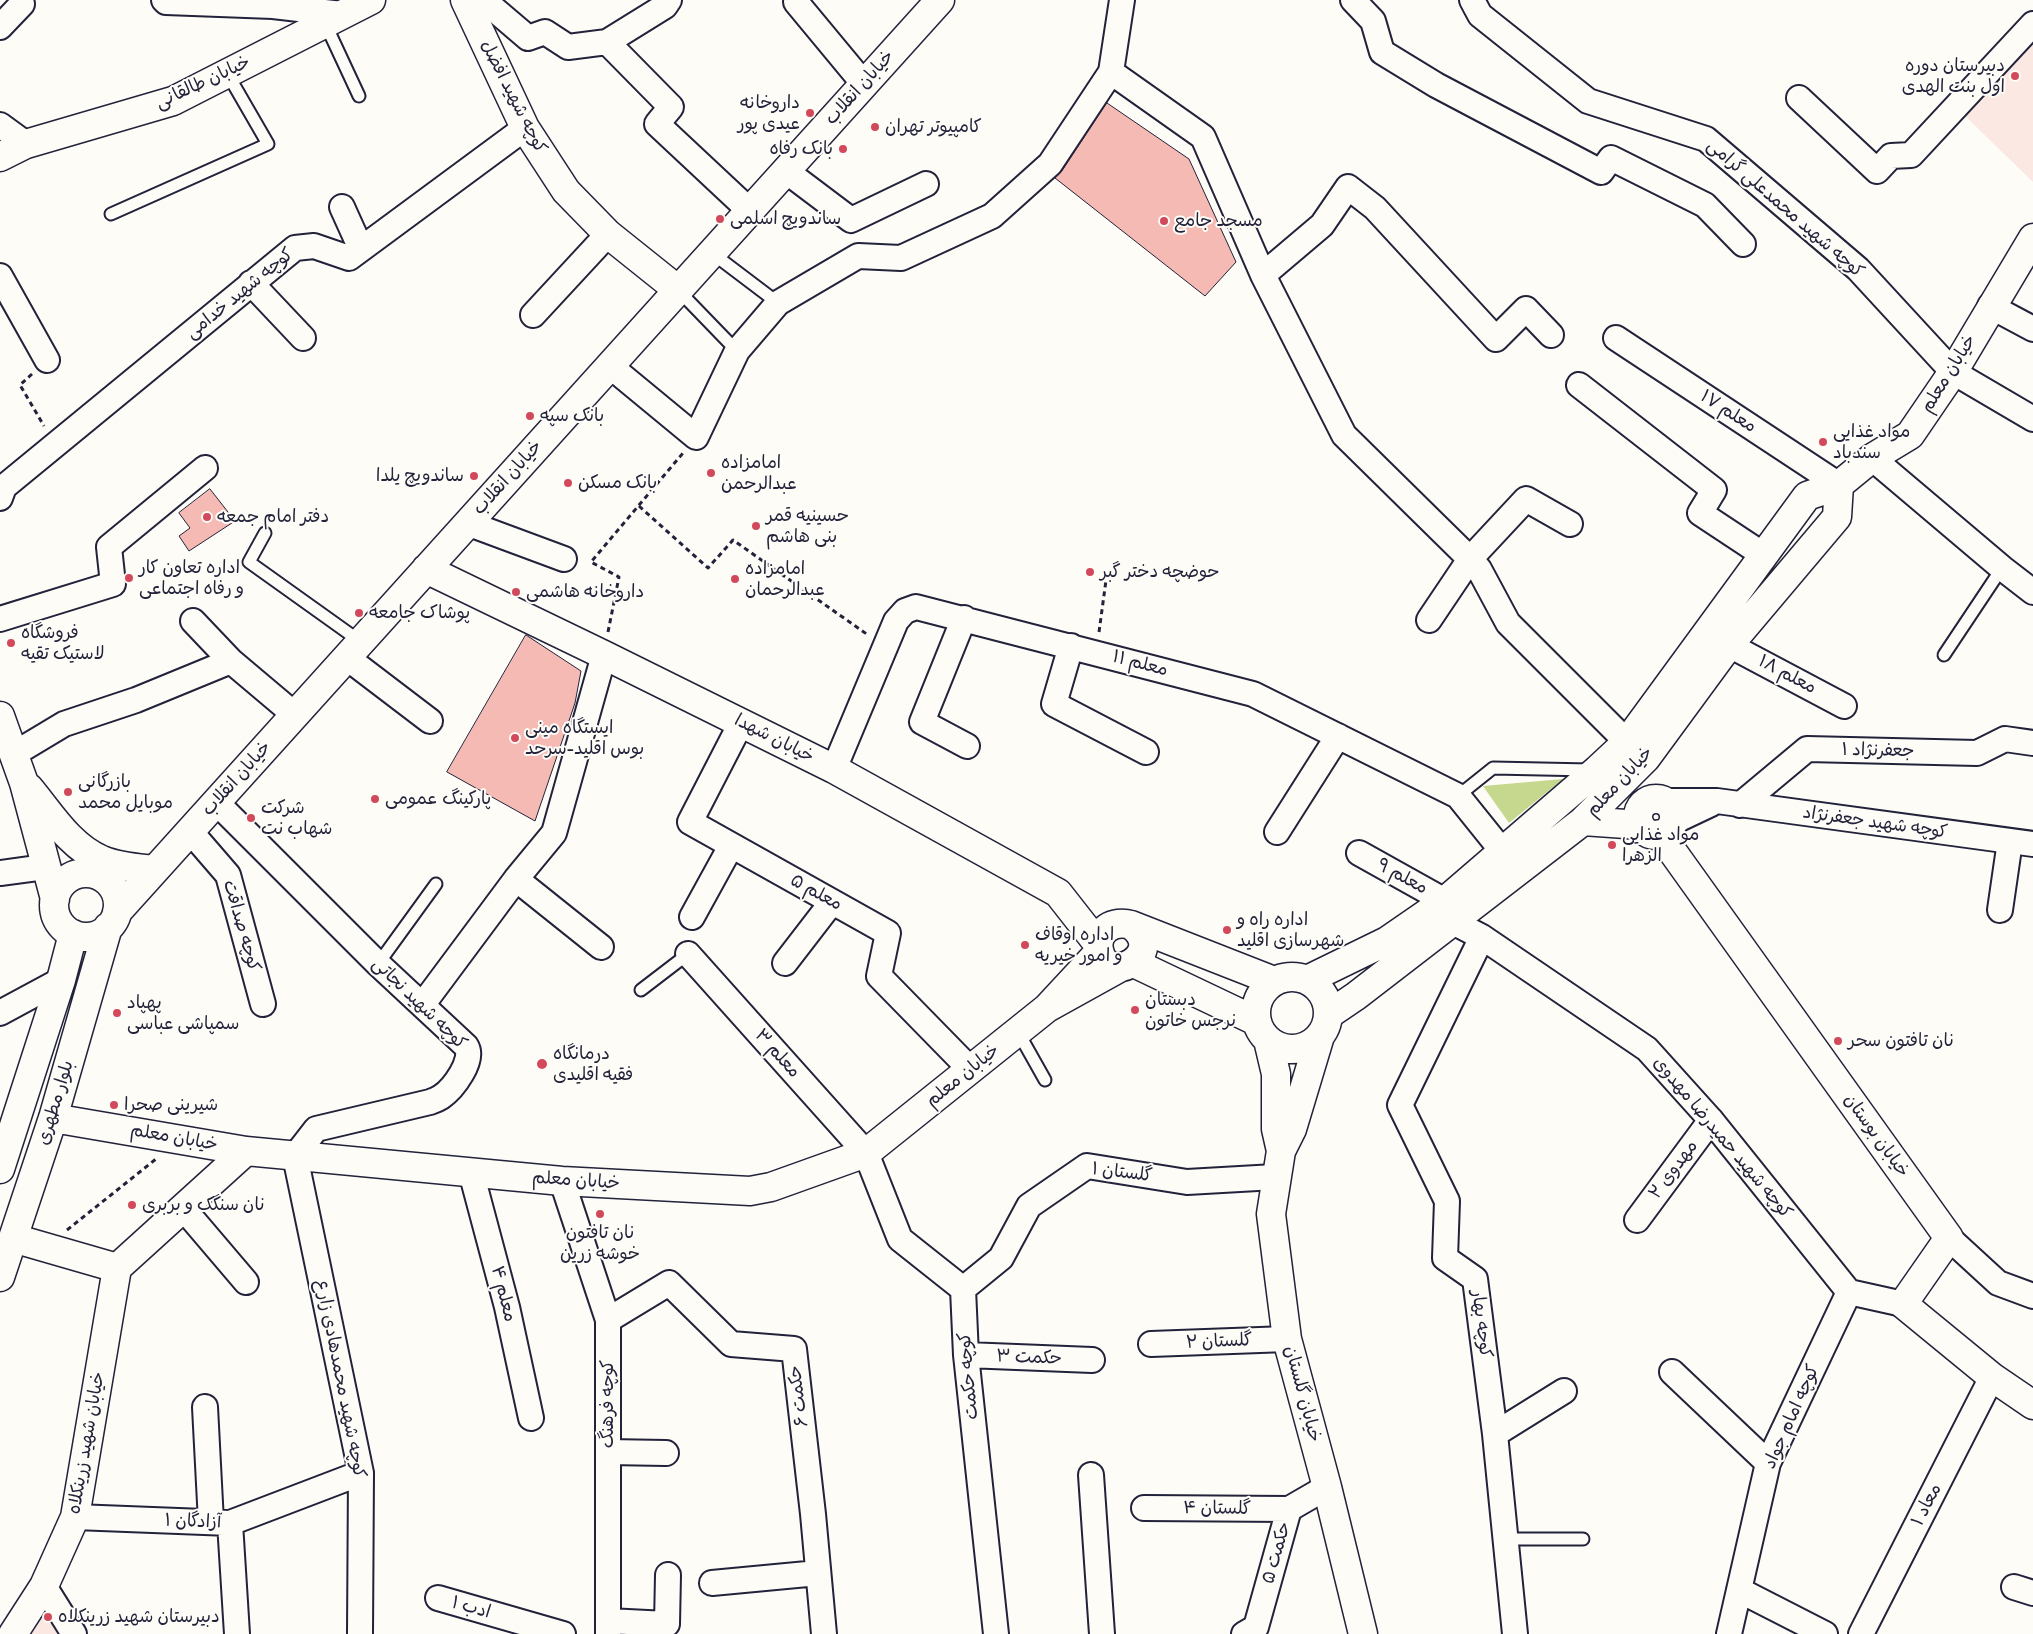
<!DOCTYPE html>
<html>
<head>
<meta charset="utf-8">
<style>
  body { margin:0 }
  canvas { display:block; background:#fdfcf7 }
</style>
</head>
<body>
<canvas width="2033" height="1634"></canvas>
<script>
const c = document.querySelector('canvas').getContext('2d');
c.lineJoin = 'round';
function fillPath(path, color) {
  c.fillStyle = color;
  c.fill(path, 'evenodd');
}
function trace(path, color, width, dash) {
  c.strokeStyle = color;
  c.lineWidth = width;
  c.lineCap = dash ? 'butt' : 'round';
  c.setLineDash(dash || []);
  c.stroke(path);
}
function label(font, color, halo, rows, align = 'center') {
  c.font = font + ' Itim,"Playpen Sans Arabic",sans-serif';
  c.lineWidth = 4;
  c.setLineDash([]);
  c.textBaseline = 'middle';
  c.strokeStyle = halo;
  c.fillStyle = color;
  for (const [text, x, y, turn = 0] of rows) {
    c.save();
    c.translate(x, y);
    c.rotate((+turn || 0) * Math.PI / 180);
    c.textAlign = isNaN(turn) ? turn : align;
    if (halo) c.strokeText(text, 0, 0);
    c.fillText(text, 0, 0);
    c.restore();
  }
}
const built = new Path2D(`
  M2033,41V182L1961,112Z
  M49,1601L68,1634H27Z`);
const green = new Path2D(`
  M1563,779L1509,823L1483,786Z`);
const building = new Path2D(`
  M1107,103L1189,159L1236,262L1205,296L1055,178L1061,172Z
  M210,489L235,521L189,551L179,536L190,528L179,513Z
  M526,635L581,671L575,703L535,821L447,772Z`);
const path = new Path2D(`
  M32,374L20,385L44,426
  M639,506L708,568L733,540L868,635
  M608,632L619,577L591,562L683,453
  M1099,632L1107,573
  M67,1230L156,1159`);
const lane = new Path2D(`
  M325,23L359,96
  M111,214L268,144L227,73
  M712,253L778,303
  M678,290L737,351
  M265,533L249,562L361,642
  M1944,655L2002,568
  M1458,796L1493,768L1590,770
  M378,964L436,884
  M641,990L688,954
  M1018,1032L1045,1080
  M1506,1539H1583`);
const street = new Path2D(`
  M164,0L166,2L273,6L342,14
  M669,0L665,6L607,42L671,107L657,124L750,211
  M1122,0L1111,72L1203,137L1263,275L1344,435L1470,559L1479,569L1508,623L1627,742
  M1353,0L1373,21L1382,52L1436,85L1601,172L1611,158L1705,205L1743,244
  M1472,0L1480,15L1588,101L1706,139L1858,269L1953,372L2033,419
  M796,2L864,84
  M471,11L487,3L528,38L545,32L568,47L607,42
  M0,27L22,4
  M1799,98L1877,171L1891,156L1911,155L2033,24
  M0,125L26,144
  M786,171L851,220L926,184
  M342,207L361,249
  M1263,275L1322,225L1348,187L1375,208L1496,339L1526,309L1551,335
  M0,276L47,360
  M251,283L303,338
  M1990,306L2033,329
  M533,315L608,234
  M1616,338L1839,485
  M610,366L696,437L737,351L778,303L858,256L901,258L992,216L1050,164L1111,72
  M1579,385L1714,490L1700,513L1762,554
  M1872,458L2002,568L2033,592
  M0,498L4,487L295,248L314,246L349,258L525,128
  M467,523L564,559
  M964,618L922,722L967,746
  M0,619L113,584L109,547L205,468
  M1429,620L1470,559L1526,499L1570,524
  M193,621L231,661L295,715
  M1729,645L1844,706
  M1071,646L1054,704L1146,752
  M346,657L430,721
  M741,723L690,822L888,933L879,976L971,1070
  M14,754L64,724L136,700L231,661
  M834,769L896,621L905,611L916,607L1253,694L1458,796L1503,852
  M1665,801H1717L2033,844
  M216,802L378,964L466,1046C475,1060 453,1089 441,1097C438,1099 433,1101 430,1102L316,1129L295,1156L361,1473L360,1634
  M1740,805L1807,749L1977,753L2005,739L2033,743
  M1673,822L1711,804
  M190,831L228,875L263,1004
  M1277,832L1338,736
  M1359,853L1445,901
  M0,873L45,867
  M516,879L601,947
  M2000,910L2010,841
  M692,917L731,846
  M1453,922L1482,937L1647,1049L1711,1120L1849,1292
  M1482,937L1400,1105L1447,1201L1445,1258L1475,1279L1495,1434L1515,1634
  M688,954L866,1153L900,1239L963,1289L966,1355L996,1634
  M785,963L832,902
  M423,1004L516,879L554,833L604,655
  M0,1013L61,980
  M471,1172L507,1307L531,1418
  M562,1181L608,1320V1634
  M183,1208L246,1282
  M1637,1220L1711,1120
  M1949,1238L1998,1283L2033,1296
  M963,1289L1001,1258L1029,1206L1087,1166L1187,1182L1275,1177
  M1849,1292L1903,1304
  M608,1320L669,1283L731,1344L794,1349L813,1514L824,1634
  M1151,1344L1287,1339
  M966,1355L1092,1360
  M1672,1372L1768,1463
  M205,1407L211,1522
  M1495,1434L1564,1391
  M608,1452L666,1453
  M1091,1475L1102,1634
  M1144,1508L1289,1509
  M75,1517L230,1523L361,1473
  M230,1523L237,1634
  M712,1583L818,1573
  M44,1586L74,1634
  M2014,1587L2033,1593
  M1739,1590L1825,1634
  M438,1598L563,1634
  M608,1621L667,1624L668,1575
  M1244,1634L1256,1627L1289,1509L1327,1487
  M1729,1634L1768,1463L1849,1292
  M1861,1634L1992,1377`);
const secondary = new Path2D(`
  M465,0L525,128L566,191L608,234L678,290
  M0,157L26,144L173,101L371,0
  M426,569L604,655L834,769L1058,893L1098,944
  M0,716L24,783L55,899
  M29,788C50,813 70,847 102,860C118,867 137,868 155,870
  M1638 817a18 18 0 1 1 36 0a18 18 0 1 1-36 0Z
  M1583,821L1640,825
  M1660,834L1949,1238L1903,1304L1992,1377L2033,1405
  M54 905a32 32 0 1 1 64 0a32 32 0 1 1-64 0Z
  M117,912L940,0
  M1131,925C1169,953 1107,989 1099,950C1095,930 1114,920 1131,925L1274,981
  M1099,952L1047,1008L1121,967
  M1134,963L1256,1021
  M1256 1013a36 36 0 1 1 72 0a36 36 0 1 1-72 0Z
  M1307,980L1387,941L1445,901L1597,770L1627,742L1807,496L1839,485L1872,458L1910,435L1953,372L2033,238
  M1328,1015L1356,996L1583,821L1646,758L1729,645L1837,517L1839,485
  M1268,1040L1276,1074V1129L1281,1151L1292,1129L1320,1036
  M53,1118L246,1151L562,1181L750,1191L771,1187L866,1153L1047,1008
  M1281,1151L1271,1214L1287,1339L1327,1487L1363,1634
  M0,1169L61,980L73,934
  M13,1238L117,1268
  M0,1277L53,1118L108,927
  M13,1634L44,1586L75,1517L117,1268L246,1151`);
const markers = [
  [2015,76,5,"#d1495b"],
  [810,113,5,"#d1495b"],
  [875,127,5,"#d1495b"],
  [843,149,5,"#d1495b"],
  [720,219,5,"#d1495b"],
  [1164,221,5,"#d1495b"],
  [530,416,5,"#d1495b"],
  [1823,442,5,"#d1495b"],
  [711,473,5,"#d1495b"],
  [474,476,5,"#d1495b"],
  [568,483,5,"#d1495b"],
  [207,517,5,"#d1495b"],
  [756,526,5,"#d1495b"],
  [1090,572,5,"#d1495b"],
  [129,578,5,"#d1495b"],
  [735,579,5,"#d1495b"],
  [516,592,5,"#d1495b"],
  [359,613,5,"#d1495b"],
  [11,643,5,"#d1495b"],
  [515,738,5,"#d1495b"],
  [68,792,5,"#d1495b"],
  [375,799,5,"#d1495b"],
  [251,818,5,"#d1495b"],
  [1612,845,5,"#d1495b"],
  [1227,930,5,"#d1495b"],
  [1025,945,5,"#d1495b"],
  [1135,1010,5,"#d1495b"],
  [117,1013,5,"#d1495b"],
  [1838,1041,5,"#d1495b"],
  [542,1064,6,"#d1495b"],
  [114,1105,5,"#d1495b"],
  [132,1205,5,"#d1495b"],
  [600,1214,5,"#d1495b"],
  [48,1617,5,"#d1495b"]
];
const poiNames = [
  ["دبیرستان دوره",2005,66,"right"],
  ["اول بنت الهدی",2005,87,"right"],
  ["داروخانه",800,103,"right"],
  ["عیدی پور",800,124,"right"],
  ["کامپیوتر تهران",885,127],
  ["بانک رفاه",833,149,"right"],
  ["ساندویچ اسلمی",730,219],
  ["مسجد جامع",1174,221],
  ["بانک سپه",540,416],
  ["مواد غذایی",1833,432],
  ["سندباد",1833,453],
  ["امامزاده",721,463],
  ["عبدالرحمن",721,484],
  ["ساندویچ یلدا",464,476,"right"],
  ["بانک مسکن",578,483],
  ["حسینیه قمر",766,516],
  ["بنی هاشم",766,537],
  ["دفتر امام جمعه",217,517],
  ["اداره تعاون کار",139,568],
  ["و رفاه اجتماعی",139,589],
  ["امامزاده",745,569],
  ["عبدالرحمان",745,590],
  ["حوضچه دختر گبر",1100,572],
  ["داروخانه هاشمی",526,592],
  ["پوشاک جامعه",369,613],
  ["فروشگاه",21,633],
  ["لاستیک تقیه",21,654],
  ["ایستگاه مینی",525,728],
  ["بوس اقلید-سرحد",525,749],
  ["بازرگانی",78,782],
  ["موبایل محمد",78,803],
  ["پارکینگ عمومی",385,799],
  ["شرکت",261,808],
  ["شهاب نت",261,829],
  ["مواد غذایی",1622,835],
  ["الزهرا",1622,856],
  ["اداره راه و",1237,920],
  ["شهرسازی اقلید",1237,941],
  ["اداره اوقاف",1035,935],
  ["و امور خیریه",1035,956],
  ["دبستان",1145,1000],
  ["نرجس خاتون",1145,1021],
  ["پهپاد",127,1003],
  ["سمپاشی عباسی",127,1024],
  ["نان تافتون سحر",1848,1041],
  ["درمانگاه",553,1054],
  ["فقیه اقلیدی",553,1075],
  ["شیرینی صحرا",124,1105],
  ["نان سنگک و بربری",142,1205],
  ["نان تافتون",600,1233,"center"],
  ["خوشه زرین",600,1254,"center"],
  ["دبیرستان شهید زرینکلاه",58,1617]
];
const streetNames = [
  ["خیابان طالقانی",203,83,-25],
  ["خیابان انقلاب",860,88,-48],
  ["کوچه شهید افضل",513,97,63],
  ["کوچه شهید محمدعلی گرامی",1785,209,41],
  ["کوچه شهید خدامی",240,294,-39],
  ["خیابان معلم",1949,374,-58],
  ["معلم ۱۷",1728,412,33],
  ["خیابان انقلاب",508,478,-48],
  ["معلم ۱۱",1140,664,15],
  ["معلم ۱۸",1787,675,28],
  ["خیابان شهدا",774,739,27],
  ["جعفرنژاد ۱",1878,751,1],
  ["خیابان انقلاب",237,779,-48],
  ["خیابان معلم",1620,782,-47],
  ["کوچه شهید جعفرنژاد",1875,823,8],
  ["معلم ۹",1402,877,29],
  ["معلم ۵",816,893,29],
  ["کوچه صداقت",241,926,74],
  ["کوچه شهید نجاتی",419,1004,44],
  ["معلم ۳",777,1054,48],
  ["خیابان معلم",963,1076,-39],
  ["بلوار مطهری",56,1103,-73],
  ["خیابان بوستان",1876,1136,54],
  ["خیابان معلم",174,1138,10],
  ["کوچه شهید حمیدرضا مهدوی",1722,1138,50],
  ["مهدوی ۲",1674,1170,-53],
  ["گلستان ۱",1122,1173,7],
  ["خیابان معلم",576,1181,4],
  ["معلم ۴",503,1294,76],
  ["کوچه بهار",1481,1324,83],
  ["گلستان ۲",1219,1342,-2],
  ["حکمت ۳",1029,1358,2],
  ["کوچه حکمت",969,1376,-95],
  ["کوچه شهید محمدهادی زارع",340,1379,79],
  ["خیابان گلستان",1302,1394,75],
  ["حکمت ۶",799,1396,-97],
  ["کوچه فرهنگ",608,1404,-90],
  ["کوچه امام جواد",1792,1417,-66],
  ["خیابان شهید زرینکلاه",87,1443,-80],
  ["معاد ۱",1927,1505,-63],
  ["گلستان ۴",1217,1509,1],
  ["آزادگان ۱",193,1522,2],
  ["حکمت ۵",1277,1553,-74],
  ["ادب ۱",471,1608,16]
];
fillPath(built, '#fbe8e3');
fillPath(green, '#c5d88d');
fillPath(building, '#f5bab3');
trace(building, '#22223b', 1);
trace(lane, '#22223b', 15);
trace(street, '#22223b', 28);
trace(secondary, '#22223b', 31);
trace(path, '#22223b', 3, [5, 4]);
trace(lane, '#fdfcf7', 11);
trace(street, '#fdfcf7', 24);
trace(secondary, '#fdfcf7', 28);
for (const [x, y, r, color] of markers) {
  const dot = new Path2D();
  dot.arc(x, y, r, 0, 2 * Math.PI);
  c.fillStyle = color;
  c.fill(dot);
  trace(dot, '#fdfcf7', 2);
}
label('18px', '#22223b', '#fdfcf7', poiNames, 'left');
label('18px', '#22223b', '#fdfcf7', streetNames);
</script>
</body>
</html>
